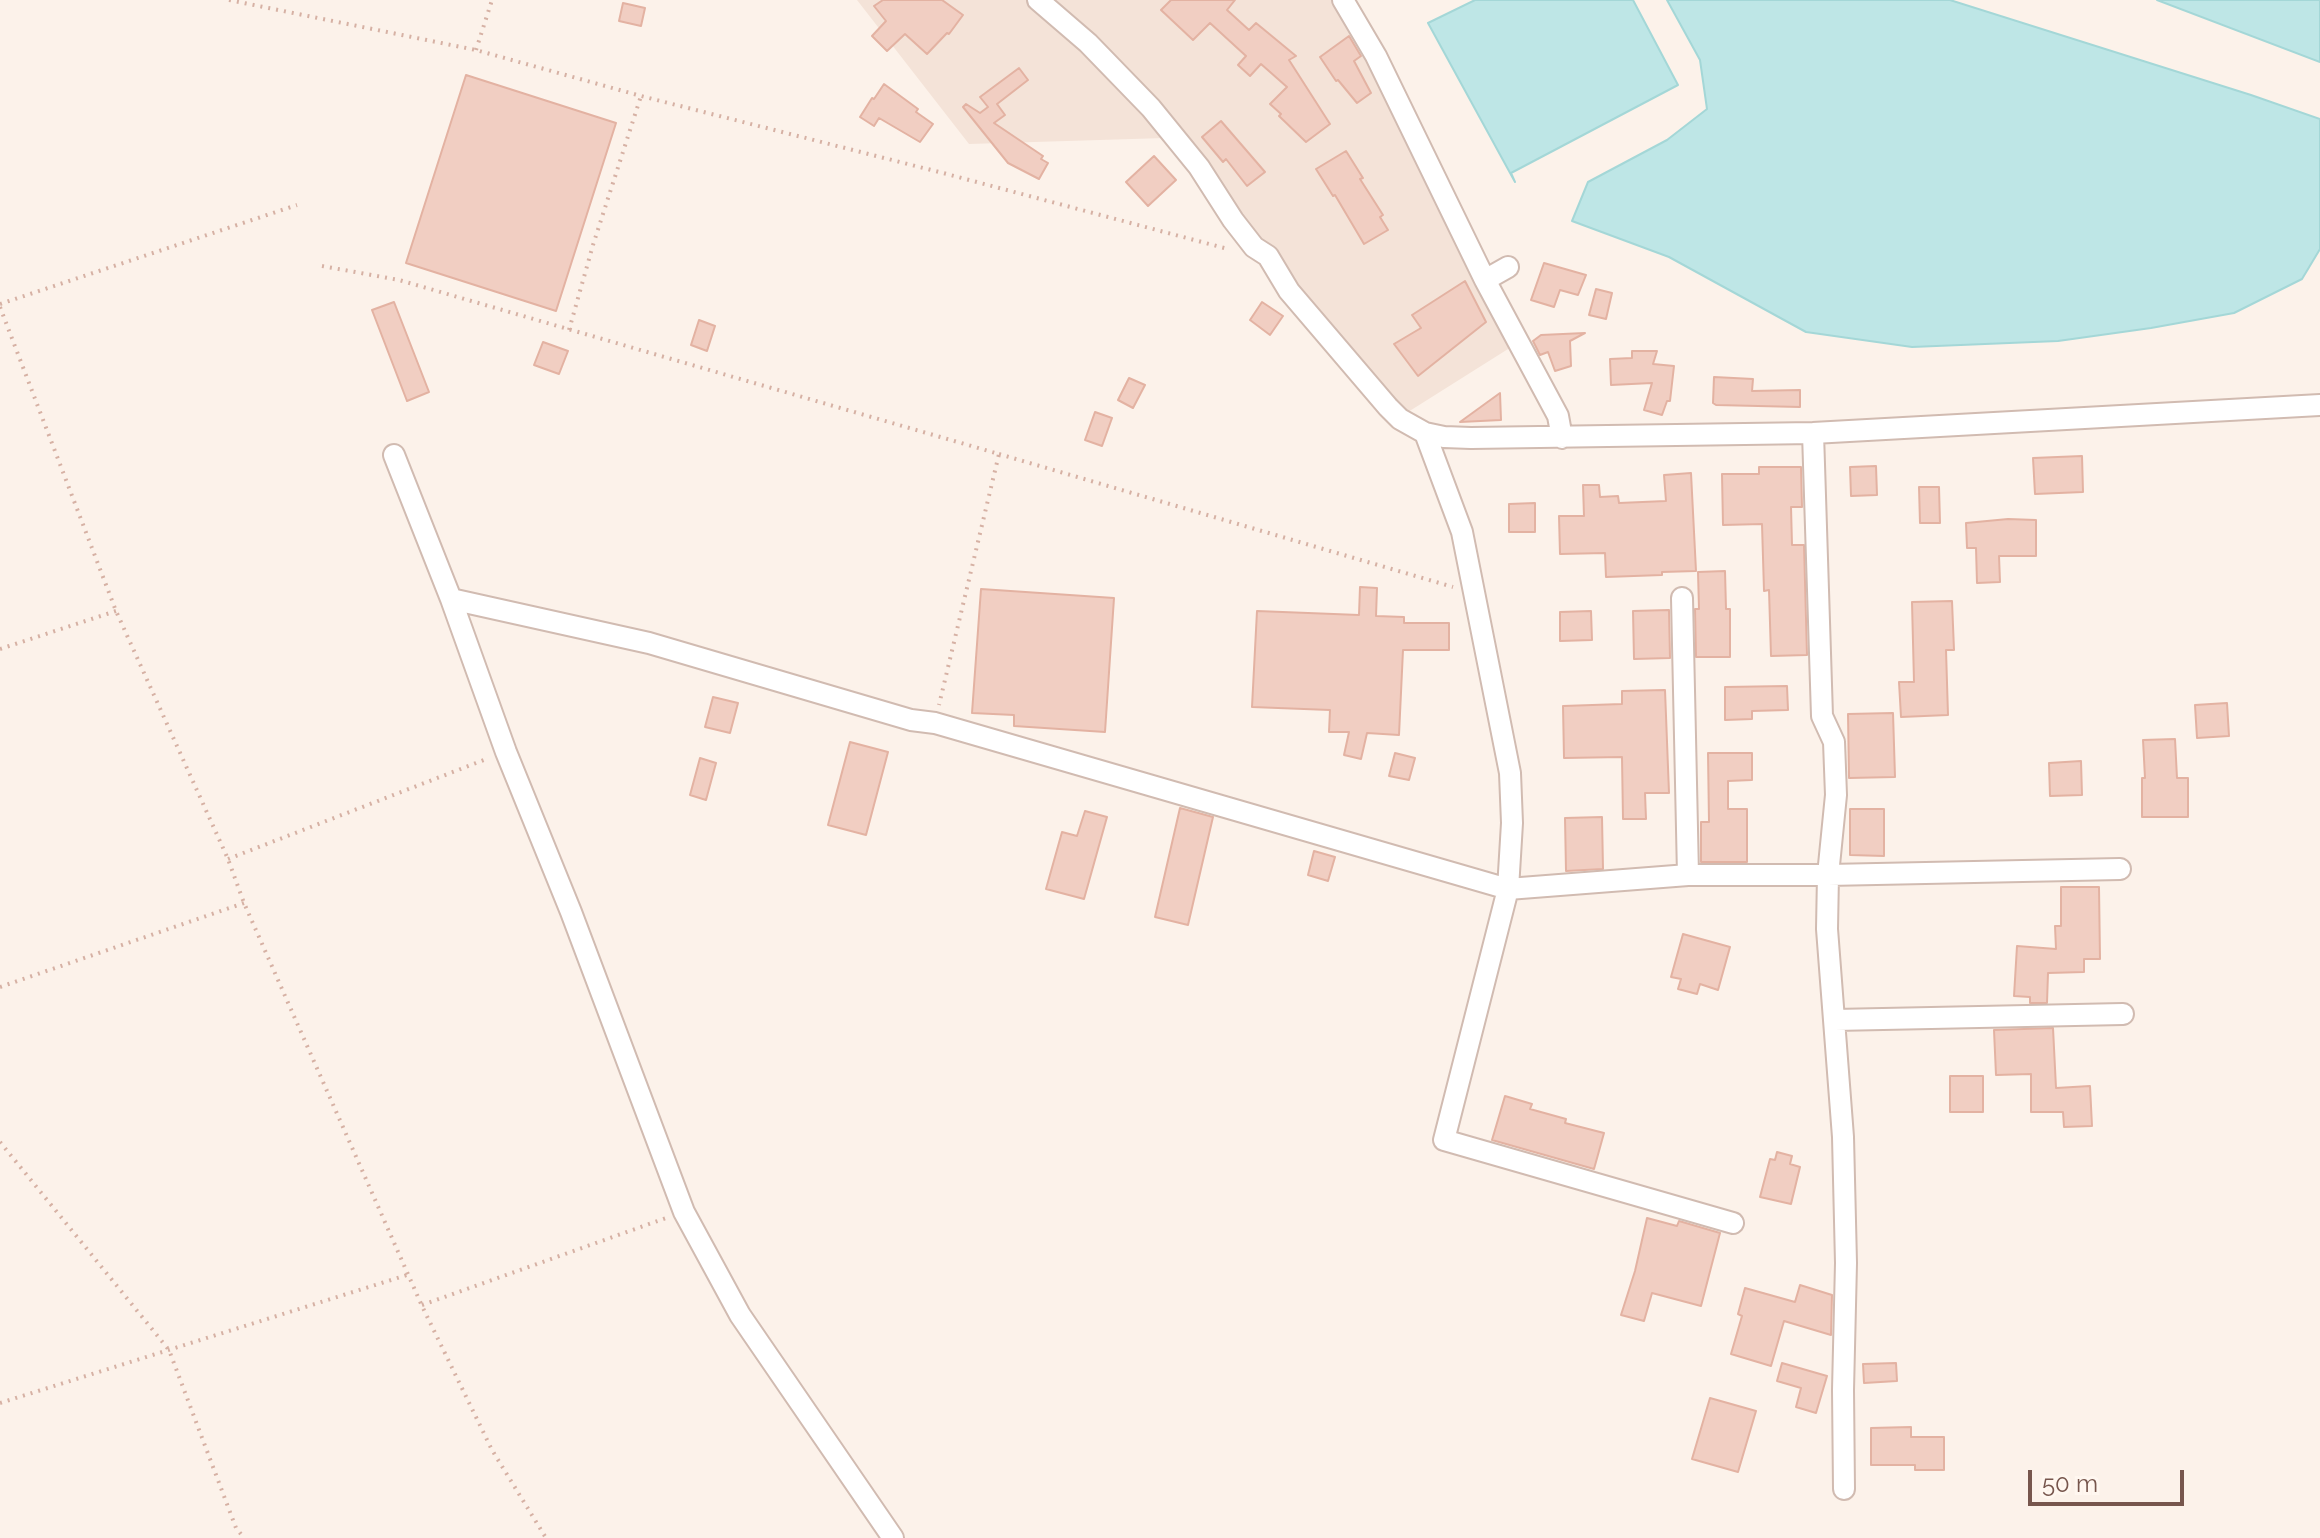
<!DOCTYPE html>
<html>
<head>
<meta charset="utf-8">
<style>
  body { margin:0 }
  #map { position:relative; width:2320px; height:1538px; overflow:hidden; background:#fcf2ea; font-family:Raleway,sans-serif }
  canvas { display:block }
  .scale { position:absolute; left:2028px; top:1470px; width:156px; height:36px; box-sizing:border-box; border:4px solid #77564d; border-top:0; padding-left:10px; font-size:24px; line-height:28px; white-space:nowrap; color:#77564d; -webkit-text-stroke:6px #fff7f0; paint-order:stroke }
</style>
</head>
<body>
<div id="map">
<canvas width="2320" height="1538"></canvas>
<div class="scale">50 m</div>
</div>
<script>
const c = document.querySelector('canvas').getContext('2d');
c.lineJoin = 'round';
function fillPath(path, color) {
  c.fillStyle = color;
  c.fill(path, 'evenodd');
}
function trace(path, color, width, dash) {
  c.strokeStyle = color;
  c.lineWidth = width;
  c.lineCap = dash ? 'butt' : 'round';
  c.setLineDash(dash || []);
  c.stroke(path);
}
const residential = new Path2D(`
  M857,0H1341L1516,344L1389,424L1268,257L1165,138L969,144Z`);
const water = new Path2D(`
  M1475,0H1633L1678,85L1511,173L1515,182L1428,23Z
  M1667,0H1950L2251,95L2320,119V249L2302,279L2234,313L2151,328L2058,341L1912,347L1806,332L1669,257L1572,221L1588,182L1667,140L1707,109L1700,60Z
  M2157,0H2320V62Z`);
const building = new Path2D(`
  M883,0H942L963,15L949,34L947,33L927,54L905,34L887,51L872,36L886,21L874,6Z
  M1171,0H1235L1227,10L1249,30L1256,23L1296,56L1289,60L1330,124L1306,142L1279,116L1281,114L1270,104L1287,87L1261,64L1250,76L1238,65L1246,56L1210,23L1193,40L1161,10Z
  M623,3L645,8L641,26L619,21Z
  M1349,36L1361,56L1354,61L1371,93L1357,103L1338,80L1336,81L1320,57Z
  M1019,68L1028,80L997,104L1005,115L994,123L1043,156L1041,159L1048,163L1039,179L1008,163L963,107L966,104L980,113L988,107L980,97Z
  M466,75L616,123L556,311L406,263Z
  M884,84L918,109L916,112L933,124L920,142L879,118L874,126L860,117L872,98L874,99Z
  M1221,121L1265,172L1247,186L1226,159L1223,162L1202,137Z
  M1346,151L1363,178L1360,179L1383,215L1380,217L1388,230L1364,244L1335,195L1333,196L1316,169Z
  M1154,156L1176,180L1148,206L1126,182Z
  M1544,263L1586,275L1578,295L1560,290L1554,307L1531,300Z
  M1465,281L1486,322L1418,376L1394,344L1421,328L1412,315Z
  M1596,289L1612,293L1606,319L1589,315Z
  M394,302L429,392L407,401L372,310Z
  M1262,302L1283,316L1270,335L1250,320Z
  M699,320L715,326L707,351L691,345Z
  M1585,333L1570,341L1571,366L1555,371L1548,352L1540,355L1533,341L1541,335Z
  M543,342L568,351L559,374L534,365Z
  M1632,351H1657L1653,364L1674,366L1670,401H1667L1662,415L1644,410L1652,383L1611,385L1610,359L1632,358Z
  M1714,377L1753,379L1752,391L1800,390V407L1716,405L1713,403Z
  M1129,378L1145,385L1133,408L1118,400Z
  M1500,393L1501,420L1460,422Z
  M1095,412L1112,418L1102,446L1085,440Z
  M2082,456L2083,492L2035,494L2033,458Z
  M1876,466L1877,495L1851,496L1850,467Z
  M1759,467H1801L1802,507H1791L1792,545H1804L1807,655L1771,656L1769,590L1764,591L1762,524L1723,525L1722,474H1759Z
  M1691,473L1696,571L1662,572V575L1606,577L1605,553L1560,554L1559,516H1584L1583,485H1599L1600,497L1618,496L1619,503L1666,501L1664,475Z
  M1919,487H1939L1940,523H1920Z
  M1535,503V532H1509V504Z
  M2008,519L2036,520V556H1999L2000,582L1977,583L1976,548H1967L1966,523Z
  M1725,571L1726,609H1730V657H1696L1695,609H1699L1698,572Z
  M1360,587L1377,588L1376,616L1404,617V623H1449V650H1403L1399,735L1367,733L1361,759L1344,755L1349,732H1329L1330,710L1252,707L1257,611L1359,615Z
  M981,589L1114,598L1105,732L1014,726V715L972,713Z
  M1952,601L1954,650H1946L1948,715L1901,717L1899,682H1914L1912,602Z
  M1669,610L1670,658L1634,659L1633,611Z
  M1591,611L1592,640L1560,641V612Z
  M1787,686L1788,710L1752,711V719L1725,720V687Z
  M1665,690L1669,793H1645L1646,819H1623L1622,757L1564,758L1563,706L1622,704V691Z
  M713,697L738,703L730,733L705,727Z
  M2227,703L2229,736L2197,738L2195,705Z
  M1893,713L1895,777L1849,778L1848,714Z
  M2175,739L2177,778H2188V817H2142V778H2145L2143,740Z
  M850,742L888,752L866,835L828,825Z
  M1395,753L1415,758L1409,780L1389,776Z
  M1708,753H1752V780L1728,781V809H1747V862H1701V822H1709Z
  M700,758L716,763L706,800L690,795Z
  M2081,761L2082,795L2050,796L2049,763Z
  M1180,808L1213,817L1188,925L1155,917Z
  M1850,809H1884V856L1850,855Z
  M1085,811L1107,817L1084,899L1046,889L1062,832L1077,836Z
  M1602,817L1603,869L1566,871L1565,818Z
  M1314,851L1335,857L1328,881L1308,875Z
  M2061,887H2099L2100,959H2084V972L2048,973L2047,1003H2030V997L2014,996L2017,946L2056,949L2055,926H2061Z
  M1683,934L1730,947L1718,990L1700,984L1697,994L1678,989L1681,979L1671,977Z
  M2053,1028L2056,1088L2090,1086L2092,1126L2064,1127L2063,1112H2031V1074L1996,1075L1994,1030Z
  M1950,1076H1983V1112H1950Z
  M1505,1096L1532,1104L1530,1109L1566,1119L1565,1123L1604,1133L1594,1169L1492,1140Z
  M1777,1152L1792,1156L1790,1164L1800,1167L1791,1204L1760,1197L1770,1159L1775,1160Z
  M1647,1218L1677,1226L1679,1221L1720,1233L1701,1306L1652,1293L1644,1321L1621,1315L1635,1271Z
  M1800,1285L1832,1295L1831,1335L1784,1321L1771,1366L1731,1354L1742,1316L1738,1314L1745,1288L1795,1302Z
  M1782,1363L1827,1376L1816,1413L1796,1407L1801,1388L1777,1381Z
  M1896,1363L1897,1381L1864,1383L1863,1364Z
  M1710,1398L1756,1411L1738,1472L1692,1459Z
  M1911,1427V1437H1944V1470H1915V1465H1871V1428Z`);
const path = new Path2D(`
  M229,0L476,50L641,96L943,173L1228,249
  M476,50L492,0
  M322,266L399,280L999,454L939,705
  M0,304L297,205
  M0,307L116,611L228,859L244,903L422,1306L492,1450L546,1538
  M569,330L593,245L641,96
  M999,454L1453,587
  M0,649L116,611
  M228,859L489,758
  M0,987L244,903
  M0,1142L169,1350L236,1528L244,1538
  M422,1305L666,1218
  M0,1403L407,1275`);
const minor = new Path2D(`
  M1038,0L1088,43L1151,108L1199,167L1233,220L1254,247L1268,256L1289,291L1388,407L1400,419L1425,433L1444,437L1471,438L1813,433L2320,405
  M1343,0L1376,56L1485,280L1558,416L1562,438
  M1485,280L1508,267
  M1425,433L1462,532L1510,773L1512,823L1508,889L1444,1140L1733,1223
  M1813,433L1822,716L1834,742L1836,795L1828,875L1827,929L1843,1137L1846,1263L1843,1390L1844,1489
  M394,455L451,599L506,752L571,912L684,1212L740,1315L893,1538
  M1682,598L1688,875
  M451,599L649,643L911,720L935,723L1508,889L1688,875H1828L2120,869
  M1835,1020L2123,1014`);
fillPath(residential, '#f4e3d8');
fillPath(water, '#bee6e6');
trace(water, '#a4d7d7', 2);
fillPath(building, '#f1cec2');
trace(building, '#e3b2a2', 2);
trace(minor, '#d1bbb1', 24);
trace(path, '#d6b1a4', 4, [2, 6]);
trace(minor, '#fff', 20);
</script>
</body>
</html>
